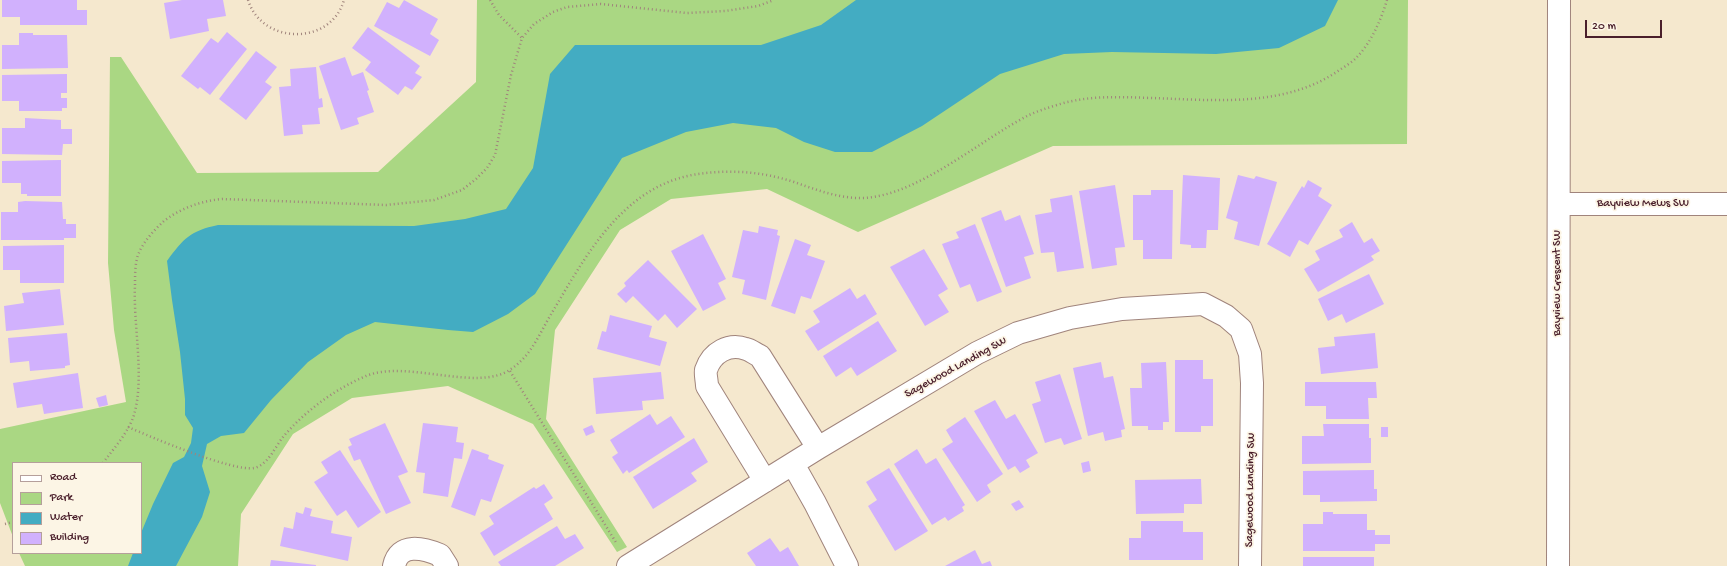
<!DOCTYPE html>
<html>
<head>
<meta charset="utf-8">
<style>
  body { margin:0 }
  #map { position:relative; width:1727px; height:566px; overflow:hidden; background:#f5e8ce; font-family:"Gochi Hand",sans-serif }
  canvas { display:block }
  .legend { position:absolute; left:12px; top:462px; width:130px; height:92px; box-sizing:border-box; background:#fcf5e5; border:1px solid #b59f9b; margin:0; padding:5px 7px; list-style:none; font-size:12px; color:#4a1f2b }
  .legend li { display:flex; align-items:center; gap:8px; height:20px }
  .legend b { width:20px; border:1px solid #b59f9b }
  .scale { position:absolute; left:1585px; top:20px; width:77px; height:18px; box-sizing:border-box; border:2px solid #4a1f2b; border-top:0; padding-left:5px; font-size:12px; line-height:14px; white-space:nowrap; color:#4a1f2b; -webkit-text-stroke:3px #fcf5e5; paint-order:stroke }
</style>
</head>
<body>
<div id="map">
<canvas width="1727" height="566"></canvas>
<ul class="legend">
<li><b style="height:5px;background:#fff"></b>Road</li>
<li><b style="height:11px;background:#aad783"></b>Park</li>
<li><b style="height:11px;background:#43acc2"></b>Water</li>
<li><b style="height:11px;background:#d1b1fd"></b>Building</li>
</ul>
<div class="scale">20 m</div>
</div>
<script>
const c = document.querySelector('canvas').getContext('2d');
c.lineJoin = 'round';
function fillPath(path, color) {
  c.fillStyle = color;
  c.fill(path, 'evenodd');
}
function trace(path, color, width, dash) {
  c.strokeStyle = color;
  c.lineWidth = width;
  c.lineCap = dash ? 'butt' : 'round';
  c.setLineDash(dash || []);
  c.stroke(path);
}
function label(font, color, halo, rows, align = 'center') {
  c.font = font + ' "Gochi Hand",sans-serif';
  c.lineWidth = 3.5;
  c.setLineDash([]);
  c.textBaseline = 'middle';
  c.strokeStyle = halo;
  c.fillStyle = color;
  for (const [text, x, y, turn = 0] of rows) {
    c.save();
    c.translate(x, y);
    c.rotate((+turn || 0) * Math.PI / 180);
    c.textAlign = isNaN(turn) ? turn : align;
    if (halo) c.strokeText(text, 0, 0);
    c.fillText(text, 0, 0);
    c.restore();
  }
}
const green = new Path2D(`
  M477,0H1408L1407,144L1053,146L858,232L767,189L671,199L620,230L555,330L546,419L627,547L617,552L533,424L448,386L352,398L293,434L241,514L238,566H25L19,553H141V463H13V537L0,503V429L126,402L114,330L108,263L110,57H121L197,173L378,172L476,82Z`);
const water = new Path2D(`
  M856,0H1338L1325,26L1279,48L1216,54L1112,52L1064,54L1000,74L922,126L872,152H835L804,142L776,128L733,123L686,132L622,158L535,294L508,314L473,332L448,330L375,322L346,335L308,362L271,400L244,433L221,436L207,444L202,466L210,492L202,517L176,566H128L133,553H141V533L153,504L173,463L184,457L191,443L193,428L185,415V399L180,352L172,300L167,261C184,238 190,231 218,225L414,226L465,219L506,209L533,168L550,74L575,45H761L821,25Z`);
const building = new Path2D(`
  M2,0H77V10H87V25H20V17H2Z
  M182,0H223L226,16L207,19L209,31L170,39L164,3Z
  M404,0L438,19L430,34L439,40L430,56L374,26L387,2L399,8Z
  M368,27L420,66L415,73L422,77L412,90L405,86L398,95L365,70L371,62L352,48Z
  M227,32L247,49L210,95L200,87L198,89L181,76L211,38L218,43Z
  M19,33H33V35H67L68,68L2,69V45H19Z
  M256,51L277,67L265,82L272,87L246,120L219,99Z
  M345,57L352,76L363,72L369,90L367,91L374,112L357,118L359,124L341,130L319,66Z
  M316,67L319,99L322,98L323,107L318,108L320,124L302,125L303,134L284,136L279,87L291,86L290,69Z
  M67,74V93H61V98H67V108H62V111H19V101H2V75Z
  M25,118L61,120V129H72V144H63L62,155L2,154V128H25Z
  M61,160V196H27V194H21V183H2V161Z
  M1183,175L1220,178L1218,230H1207L1206,248H1191V245L1180,244Z
  M1238,175L1254,179L1256,176L1277,182L1259,246L1234,239L1238,222L1226,218Z
  M1308,180L1322,188L1318,196L1332,205L1308,245L1299,240L1290,257L1267,244L1302,186L1304,188Z
  M1115,185L1125,247L1115,248L1117,265L1092,269L1079,191Z
  M1151,190H1173L1172,259H1143V240H1133V195H1151Z
  M1072,195L1084,268L1057,272L1054,252L1041,253L1035,215L1052,212L1050,199Z
  M25,201L62,202L63,219H66V224H76V238H64V240H1V212H18V202Z
  M1001,210L1005,221L1020,215L1034,254L1024,257L1031,278L1006,287L981,218Z
  M1352,222L1364,243L1372,238L1380,251L1371,256L1374,260L1318,292L1304,269L1320,260L1315,251L1343,237L1339,230Z
  M975,224L1002,292L977,302L970,284L960,288L942,244L959,238L956,232Z
  M759,226L778,230L777,235L780,236L766,300L742,294L745,280L732,277L743,230L758,233Z
  M703,234L726,279L718,283L726,299L703,311L671,251Z
  M795,239L811,245L807,255L825,261L811,299L801,296L795,314L771,306Z
  M64,245V283H20V270H3V246Z
  M924,249L948,289L938,295L949,312L925,326L890,267Z
  M648,260L697,309L677,328L665,314L658,321L633,296L626,303L617,294L626,286L624,283Z
  M1369,274L1384,304L1346,323L1342,314L1328,321L1318,299Z
  M850,288L857,299L865,294L877,314L818,351L805,331L820,322L813,311Z
  M60,289L64,325L6,331L4,306L24,303L22,293Z
  M610,315L652,326L649,337L667,342L660,366L597,349L602,331L606,332Z
  M878,321L897,351L857,376L851,367L836,377L823,356Z
  M67,333L70,365L65,366V368L30,371L29,361L10,363L8,338Z
  M1375,333L1378,368L1321,374L1318,348L1335,346L1334,337Z
  M1175,360H1203V379H1213V426H1201V432H1175Z
  M1101,362L1104,378L1113,376L1125,429L1121,430L1122,437L1105,441L1103,432L1088,436L1073,368Z
  M1166,362L1169,422H1163V430H1148V426H1132L1130,388H1142L1141,363Z
  M661,372L664,399L642,401L643,410L596,414L593,378Z
  M78,373L83,408L44,414L42,404L17,408L13,383Z
  M1060,374L1082,439L1064,445L1061,438L1045,443L1032,404L1041,401L1035,382Z
  M1305,382H1376L1377,398H1368L1369,419H1326V406H1305Z
  M106,395L108,405L99,407L96,398Z
  M995,400L1006,419L1015,414L1038,453L1026,460L1030,467L1020,473L1015,466L1008,470L974,411Z
  M650,414L657,425L671,416L685,437L629,473L627,470L623,474L612,457L618,453L610,440Z
  M965,417L1003,474L987,485L991,492L977,502L942,449L953,442L946,430Z
  M385,423L408,472L398,476L411,503L386,514L360,459L354,461L348,447L352,445L349,439Z
  M423,423L458,427L456,442L464,443L462,459L454,458L448,497L423,493L425,473L416,472Z
  M1323,424H1369V438H1371V463L1302,464V436H1324Z
  M592,425L595,432L586,436L583,429Z
  M1381,427H1388V437H1381Z
  M694,438L708,462L691,473L697,481L653,509L633,477Z
  M472,449L489,455L488,459L504,465L491,502L481,499L475,516L451,507Z
  M917,449L926,464L936,458L965,505L962,507L964,511L948,521L945,517L932,525L894,464Z
  M340,450L381,512L358,528L346,510L337,516L314,482L328,473L321,462Z
  M1089,461L1091,471L1083,473L1081,463Z
  M889,468L928,531L895,551L868,506L877,500L866,482Z
  M1374,470V489H1377V501L1320,502V495H1303V471Z
  M1201,479L1202,504H1184V513L1136,514L1135,480Z
  M544,484L553,498L544,504L553,519L494,556L480,533L494,524L489,516L534,487L536,489Z
  M1019,500L1024,507L1016,511L1011,504Z
  M305,507L312,509L310,516L333,521L331,533L352,537L348,561L280,546L284,527L293,529L296,512L303,514Z
  M1323,512H1333V514H1367V530H1375V535H1390V544H1375V551H1303V524H1323Z
  M1141,521H1183V532H1203V560H1129V538H1141Z
  M557,526L565,539L575,534L584,548L555,566H501L498,562Z
  M770,538L780,552L788,547L799,566H756L747,553Z
  M975,550L982,564L990,561L992,566H945Z
  M1303,557H1374V566H1303Z
  M271,560L316,565V566H270Z`);
const path = new Path2D(`
  M248,0C262,45 331,46 344,0
  M490,0L499,15L522,38
  M510,371L617,544
  M128,427C151,437 233,472 254,468C268,465 275,447 283,437C305,411 335,389 366,376C407,359 478,393 511,369C530,357 539,335 550,316C584,259 620,189 692,175C726,169 761,171 794,182C817,190 840,199 865,198C920,194 980,140 1029,115C1038,111 1047,108 1057,105C1088,95 1119,97 1152,98C1214,100 1284,108 1338,71C1344,67 1351,63 1356,58C1371,43 1381,20 1387,0
  M103,463C114,448 128,433 134,415C145,377 133,325 135,285C135,275 135,264 138,255C143,242 154,230 164,221C181,208 201,201 222,199L386,205L434,200L462,190L476,179L487,168L495,155L511,75L522,38L534,24L553,12L567,7L601,4L687,13L725,11L758,6L774,0
  M5,524L13,522`);
const street = new Path2D(`
  M1559,204H1727
  M793,464L815,503L847,566
  M765,481L707,386C707,381 705,374 706,370C712,352 729,343 746,349C751,350 755,354 760,356L818,448
  M394,566C399,542 423,548 440,555L447,566
  M628,566L818,448L977,353L1018,333L1070,318L1122,309L1203,304L1226,316L1241,329L1250,354L1252,383L1250,566
  M1558,566L1559,0`);
const streetNames = [
  ["Bayview Mews SW",1643,204],
  ["Bayview Crescent SW",1558,283,-90],
  ["Sagewood Landing SW",956,368,-29],
  ["Sagewood Landing SW",1251,490,-89]
];
fillPath(green, '#aad783');
fillPath(water, '#43acc2');
fillPath(building, '#d1b1fd');
trace(street, '#a0847c', 24);
trace(path, '#a0847c', 2.5, [1, 3]);
trace(street, '#fff', 22);
label('12px', '#4a1f2b', '#fcf5e5', streetNames);
</script>
</body>
</html>
